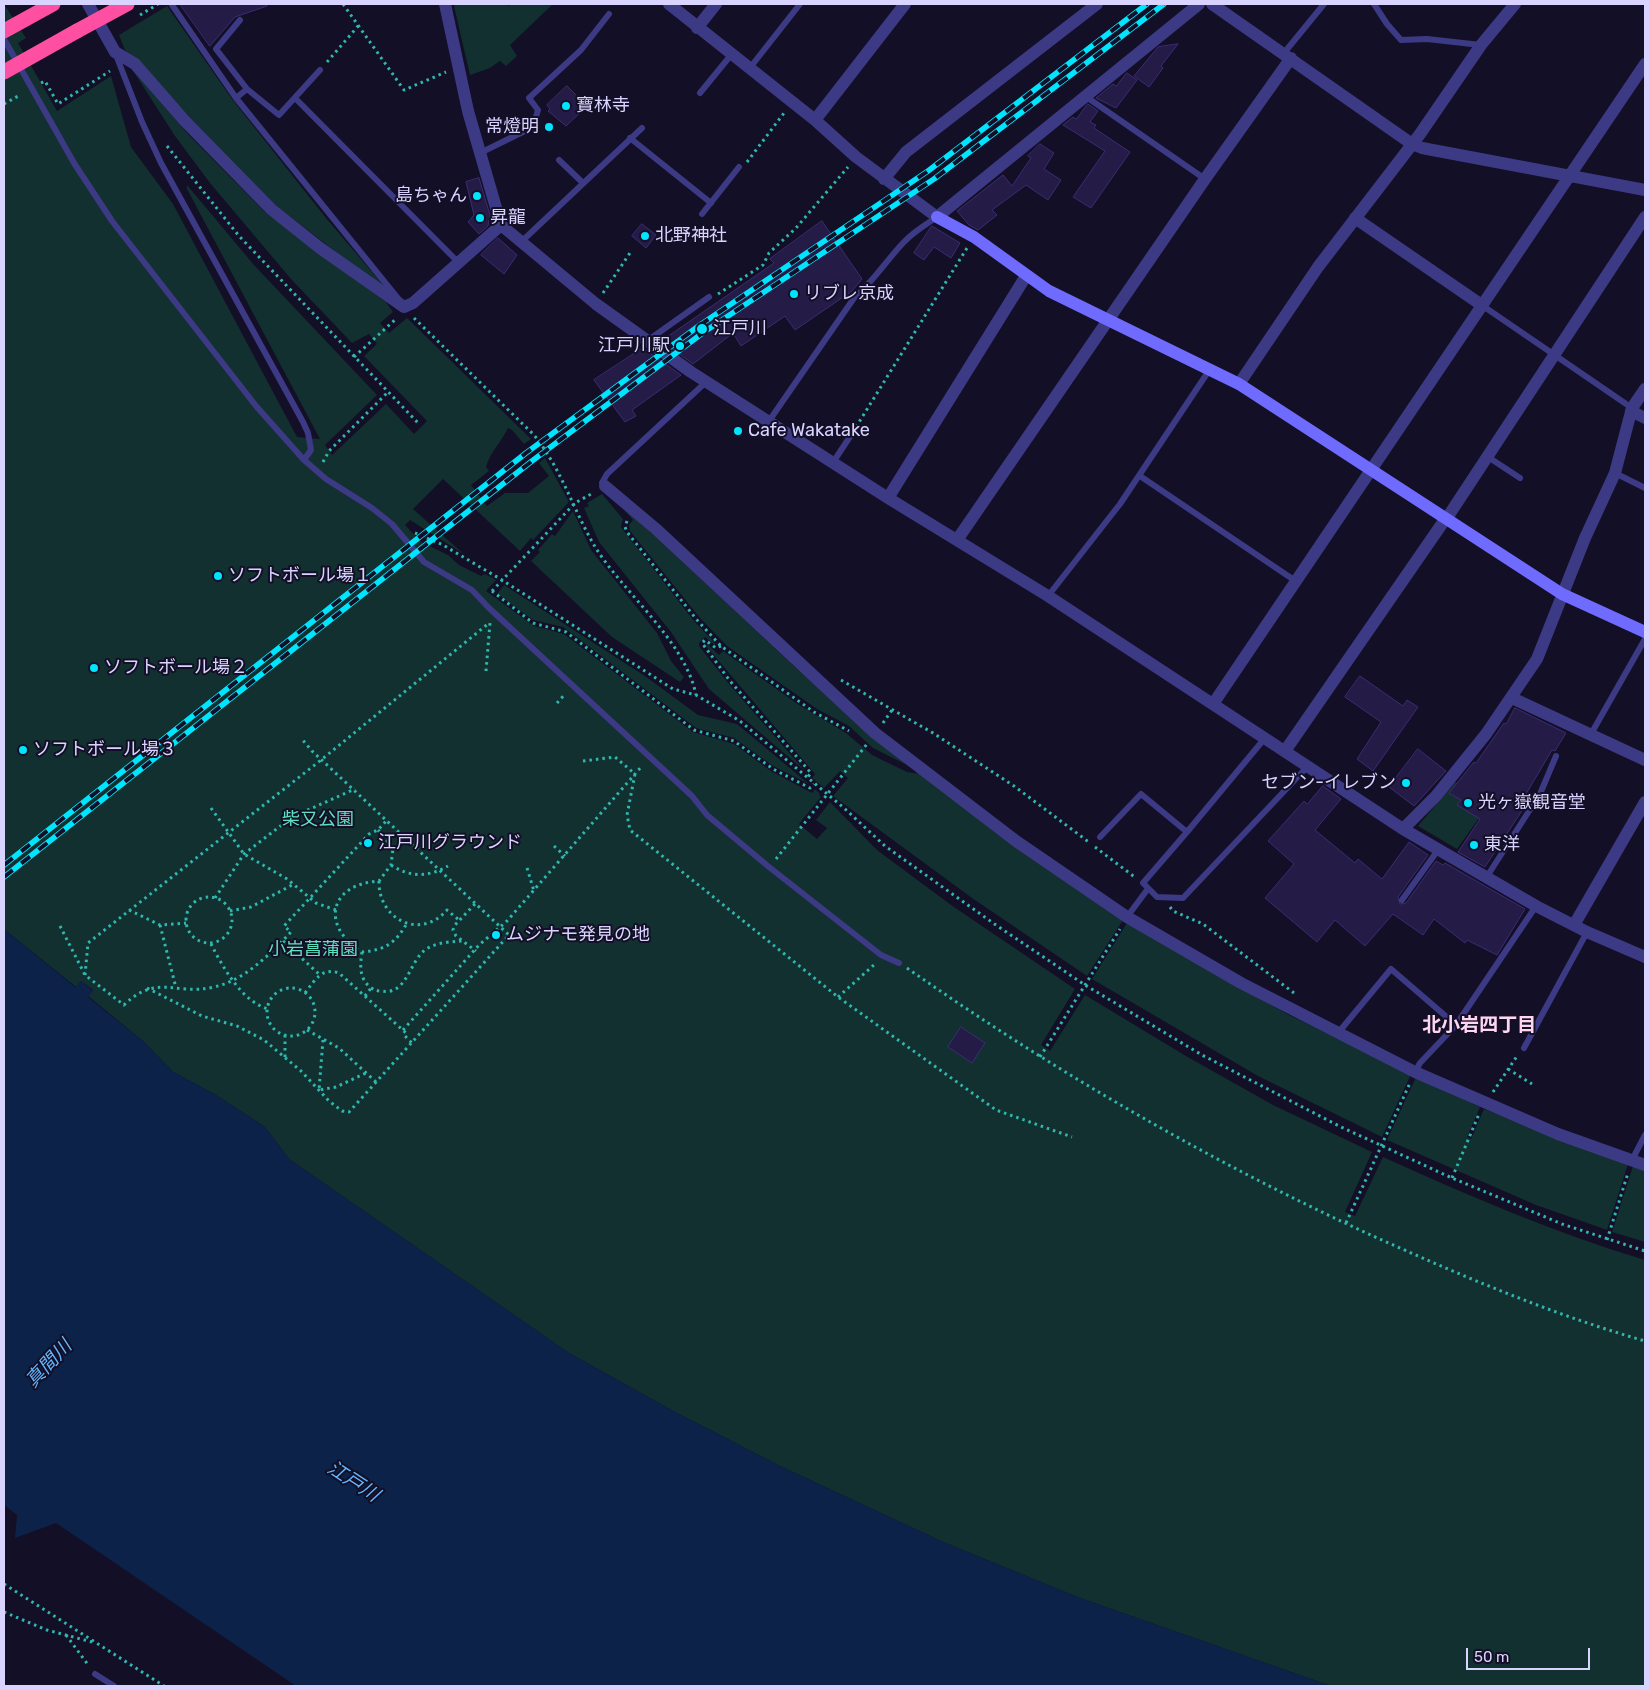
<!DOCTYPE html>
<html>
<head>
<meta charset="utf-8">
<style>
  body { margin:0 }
  #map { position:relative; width:1649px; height:1690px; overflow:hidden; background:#130f26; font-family:Rubik,sans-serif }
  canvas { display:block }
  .frame { position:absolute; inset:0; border:5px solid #d9d4ff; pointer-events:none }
  .scale { position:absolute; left:1466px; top:1648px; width:124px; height:22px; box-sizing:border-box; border:2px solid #d9d4ff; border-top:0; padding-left:6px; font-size:15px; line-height:18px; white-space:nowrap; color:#d9d4ff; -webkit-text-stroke:4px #130f26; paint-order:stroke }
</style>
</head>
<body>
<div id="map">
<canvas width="1649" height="1690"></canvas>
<div class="frame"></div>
<div class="scale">50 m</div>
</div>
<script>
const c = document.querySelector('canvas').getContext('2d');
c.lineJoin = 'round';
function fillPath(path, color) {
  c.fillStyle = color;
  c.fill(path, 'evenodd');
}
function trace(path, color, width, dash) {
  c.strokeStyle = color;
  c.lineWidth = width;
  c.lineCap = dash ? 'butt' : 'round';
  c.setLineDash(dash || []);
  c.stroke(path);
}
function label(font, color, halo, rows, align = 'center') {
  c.font = font + ' Rubik,"Noto Sans JP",sans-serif';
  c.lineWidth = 4;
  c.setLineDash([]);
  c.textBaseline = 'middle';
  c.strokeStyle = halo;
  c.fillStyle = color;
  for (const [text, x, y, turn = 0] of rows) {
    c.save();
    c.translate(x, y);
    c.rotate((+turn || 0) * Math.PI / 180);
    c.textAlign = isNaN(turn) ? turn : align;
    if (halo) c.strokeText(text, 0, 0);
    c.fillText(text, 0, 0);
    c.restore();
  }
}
const green = new Path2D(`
  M4,4L26,38L18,43L57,111L111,76L131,147L173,204L297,437L320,439L187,189V185L254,265L377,395L325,445L332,455L386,404L414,434L427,421L364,356L377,344L369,334L352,343L291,279L210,183L175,136L132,69L188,134L265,212L386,302L393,312L380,323L389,333L407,318L531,439L524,444L512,430L508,428C501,443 490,452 486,467L489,471L471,485L487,506L505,493H528L549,476L539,463L545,458L569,502L533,540L531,538L520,551L443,479L413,509L465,555L410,520L405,525L421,542L448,555L459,565L481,576L485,574L496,580L486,591L534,626L564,634L693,732L734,744L771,771L812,793L815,789L820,794L819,795L821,797L799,824L817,839L827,828L816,820L830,802L877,850L951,905L1075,989L1041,1045L1050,1051L1085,995L1186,1056L1273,1105L1372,1152L1345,1212L1355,1216L1383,1157C1469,1196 1555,1233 1645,1260V1686H1331L1080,1598L943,1542L780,1466L675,1412L569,1353L289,1159L265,1127L216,1095L173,1072L144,1042L88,996L93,990L81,981L76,987L4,929Z
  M456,4H506L509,6L511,4H553L510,45L517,56L506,66L500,61L490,68L470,75L454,6Z
  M167,6L232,99L326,218L384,286L381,287L273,203L125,50L119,35Z
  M602,494L623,519L621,527L694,621L715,643V645L705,637L699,643V646L729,684L806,772L709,689L671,632L599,542L584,508L589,506L587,503Z
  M613,497L796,668L909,766L873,748L849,726L817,709L727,646L700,618L630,531L629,525L633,520Z
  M573,511L591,550L657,633L671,661L684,677L680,682L612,637L531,561L540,552L538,550L552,534L555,536Z
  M504,585L645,676L698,715L737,724L809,784L773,766L734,738L696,728L563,627L533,620L497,594Z
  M707,644L719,655L723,651L799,705L846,733L872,755L907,772L920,774L1123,920L1087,976L972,898L833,796L848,778L840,771L824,788L812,778L815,774L706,646Z
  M1455,782L1489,804L1457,849L1418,826Z
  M1127,923L1287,1014L1411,1074L1382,1137L1258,1076L1092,979Z
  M1416,1077L1480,1107L1467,1137L1471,1139L1484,1109L1628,1164L1607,1230L1536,1205L1387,1140Z
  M1633,1166L1645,1169V1242L1612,1232Z`);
const water = new Path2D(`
  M4,929L75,987L81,981L93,991L88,997L144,1042L173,1072L216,1095L265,1127L289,1159L569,1353L675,1412L780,1466L943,1542L1080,1598L1331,1686H296L56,1523L15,1538L17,1515L4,1505Z`);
const building = new Path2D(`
  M180,4H267V6L235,17L210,46Z
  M1178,44L1161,66L1163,68L1149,87L1134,76L1158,47Z
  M1127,73L1137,80L1116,108L1096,98L1113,84L1116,86Z
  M567,86L582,101L579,104L584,109L566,126L548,111L550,109L547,105Z
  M1088,104L1098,111L1090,122L1096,125L1094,128L1130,152L1091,208L1073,197L1105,151L1063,125L1073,117L1076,119Z
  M1040,144L1054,153L1044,169L1061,180L1048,200L1026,185L992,210L997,215L978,230L969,225L957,211L1003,175L1012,186L1031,158L1028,156Z
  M479,178L490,215L488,226L479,234L468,222L474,215L466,182Z
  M822,221L862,279L852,291L795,330L785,316L741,346L733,333L693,364L659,339L664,335L667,337L774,263L770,259Z
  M642,224L656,235L646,248L632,236Z
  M932,226L960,243L951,258L934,247L924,260L914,253Z
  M498,238L517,255L504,274L481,255Z
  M643,348L681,375L632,410L636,416L625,422L594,380Z
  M1360,676L1403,706L1407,700L1418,707L1373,771L1357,759L1381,722L1345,697Z
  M1515,708L1566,733L1555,751L1552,750L1526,794L1531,797L1485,867L1458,852L1480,819L1457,805L1461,800L1449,793L1474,762L1476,763L1504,723L1506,724Z
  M1418,749L1446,771L1414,806L1389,787Z
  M1323,786L1341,799L1315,830L1355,863L1358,859L1382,879L1409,842L1428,855L1398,897L1400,904L1406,903L1436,861L1443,865L1445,863L1525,909L1497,955L1467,940L1465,943L1434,919L1423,935L1393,914L1365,946L1335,920L1317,942L1265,898L1294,864L1268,841L1304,801L1307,804Z
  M961,1027L985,1043L972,1063L948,1047Z`);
const path = new Path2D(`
  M343,4L404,90L446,72
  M140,15L158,4
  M327,62L359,25
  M41,83L45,81L58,104L110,71
  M4,104L20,95
  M167,146L239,236L420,425
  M747,162L784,113
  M603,293L632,250
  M718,294L763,265L769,253L796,228L848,167
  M414,318L534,435C562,470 572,507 594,545C622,592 685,640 696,695
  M354,357L397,318
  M856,427L967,248
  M323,462L329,451L388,392
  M627,521L625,527L627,532L697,620L721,646L814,712L849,731
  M415,533L443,545L502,580L673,689L696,695L740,721L844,808L885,846L993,923L1085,985L1202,1055L1341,1127L1452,1178L1562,1224L1645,1251
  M492,591L533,623L566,632L694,730L734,741L773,769L810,788L814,784
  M492,591L575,503L593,493
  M721,646L716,648L705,640L702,643L730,681L811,773L807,778
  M486,671L490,623
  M841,680L933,733L1014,786L1090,843
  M557,703L565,694
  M883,723L892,710
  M583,761L615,757L635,774L627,815L630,830L838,997L996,1110L1072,1137
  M211,808L244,854L287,879L316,903L336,910
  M378,830L393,848L391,865L379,881C329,884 320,926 362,952C385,950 396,943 407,923
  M554,846L565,856
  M1095,847L1136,878
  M776,859L867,744
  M391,865C411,878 428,877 448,866
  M527,868L534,891
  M379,881C378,919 420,941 447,910L459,920
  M186 920a23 23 0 1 1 46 0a23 23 0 1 1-46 0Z
  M215,898L244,854L292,817L355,789
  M475,904L454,926L453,930L456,936L476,951
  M1170,907L1173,911L1203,924L1294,993
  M129,910L160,925L186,923
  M230,911L251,907L294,884
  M160,925L176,988
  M60,926L85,975L124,1005C157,973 176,996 214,987C245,980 269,955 291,932L284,926L369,834L378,830L387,820
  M283,941L320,975
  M211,944C223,967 241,1001 268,1009
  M362,952C360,965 359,978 370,987C374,990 377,991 381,991C407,996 409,962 425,950C436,942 450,942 462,941
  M907,968C1054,1071 1209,1161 1373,1236C1462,1276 1551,1314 1645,1341
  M85,975L88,943L321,760L489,623
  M147,988L202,1016L237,1026L264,1040L301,1071L329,1101L342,1111L349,1112L509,935L312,751L301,738
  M267 1012a24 24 0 1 1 48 0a24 24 0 1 1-48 0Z
  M305,993C315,980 322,967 339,973L406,1033L405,1036L412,1043
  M365,996L371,988
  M838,997L875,964
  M307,1030L339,1048L376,1082
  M403,1030L479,945L507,921L642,766
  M285,1035V1057
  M323,1040L319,1090L336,1087L366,1073
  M1040,1057L1120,929
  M1508,1069L1532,1084
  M1493,1092L1517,1056
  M1452,1178L1479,1114
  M1346,1223L1410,1083
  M1607,1240L1628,1173
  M4,1584L164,1686
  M4,1612L47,1630L92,1642
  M66,1635L89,1666`);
const lane = new Path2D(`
  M1374,4L1387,24L1401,40L1427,39L1481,45
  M172,5L236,98L400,301
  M240,20L216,49L247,89
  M4,39L74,163L112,221L256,406L304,460L326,479L372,508L392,524L424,562L472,590L489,608L692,796L707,815L769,867L881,955L899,963
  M1284,53L1324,4
  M116,55L142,122L161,163L303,422L308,433L311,450L304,460
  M749,69L800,4
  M700,93L731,55
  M1085,96L1205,179
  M236,98L247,89L279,115L320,70
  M295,98L458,262
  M630,138L711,203
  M480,153L533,127L538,110L529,98L581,50L609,14
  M559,160L583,183
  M702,214L739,167
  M521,242L642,128
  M1483,306L1632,408
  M647,341L709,297
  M769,421L854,298C873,282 886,261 903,243C913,232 925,225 937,217
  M1488,457L1520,478
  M832,464L851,435
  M1615,473L1645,488
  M1140,476L1297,582
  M604,485L602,483L607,474L706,382
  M1048,596L1120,504L1210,369
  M1591,734L1645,639
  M1187,832L1143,883L1157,897L1183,898L1308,766
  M1100,837L1141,794L1187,832L1265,738
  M1486,878L1540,794L1556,756
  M1402,900L1438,850
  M1127,917L1147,890
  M1456,1025L1536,906
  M1338,1033L1391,969L1456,1025L1420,1063L1415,1072
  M1524,1048L1587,932
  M1632,1160L1645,1135
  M95,1674L114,1686`);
const street = new Path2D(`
  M88,4L115,52L135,64L184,120L271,209L320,248L404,307L413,303L501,225
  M445,4L468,111L501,225L596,304L691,372L888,498L1048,596L1403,829L1536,906L1587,932L1645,957
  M669,4L815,120L856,157L937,217L1199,4
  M1212,4L1412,144L1422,148L1645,190
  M697,28L716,4
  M815,120L905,4
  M884,179L906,152L1097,4
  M1355,218L1483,306
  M1239,384L1318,267L1420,134L1481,45L1515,4
  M1631,411L1645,418
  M605,486L656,529L875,733L1016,841L1127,917L1241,983L1415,1072L1558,1134L1645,1165
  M888,498L1026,276
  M1447,518L1645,217
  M957,540L1205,179L1291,58
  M1512,698L1645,760
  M1213,704L1645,64
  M1285,751L1446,518
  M1403,829L1436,796L1486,734L1537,659L1585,538L1615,473L1632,408L1645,389
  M1574,925L1645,802`);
const secondary = new Path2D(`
  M937,217L974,237L1049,291L1239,384L1562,594L1645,632`);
const highway = new Path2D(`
  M4,31L53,4
  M77,31L127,4`);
const rail = new Path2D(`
  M4,865L526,453L700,325L928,171L1147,4
  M4,877L532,461L704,332L934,179L1164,4`);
const highwayBridge = new Path2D(`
  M4,72L77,31`);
const markers = [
  [566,106,5,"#00e5ff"],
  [549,127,5,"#00e5ff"],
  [477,196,5,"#00e5ff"],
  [480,218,5,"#00e5ff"],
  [645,236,5,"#00e5ff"],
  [794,294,5,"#00e5ff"],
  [702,329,6,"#00e5ff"],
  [680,346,5,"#00e5ff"],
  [738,431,5,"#00e5ff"],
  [218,576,5,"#00e5ff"],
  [94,668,5,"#00e5ff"],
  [23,750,5,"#00e5ff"],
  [1406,783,5,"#00e5ff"],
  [1468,803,5,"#00e5ff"],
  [368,843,5,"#00e5ff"],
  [1474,845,5,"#00e5ff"],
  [496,935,5,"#00e5ff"]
];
const poiNames = [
  ["寶林寺",576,106],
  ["常燈明",539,127,"right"],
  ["島ちゃん",467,196,"right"],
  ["昇龍",490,218],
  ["北野神社",655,236],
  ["リブレ京成",804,294],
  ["江戸川",713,329],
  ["江戸川駅",670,346,"right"],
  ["Cafe Wakatake",748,431],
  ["ソフトボール場１",228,576],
  ["ソフトボール場２",104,668],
  ["ソフトボール場３",33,750],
  ["セブン-イレブン",1396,783,"right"],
  ["光ヶ嶽観音堂",1478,803],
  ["江戸川グラウンド",378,843],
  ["東洋",1484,845],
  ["ムジナモ発見の地",506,935]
];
const parkNames = [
  ["柴又公園",318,820],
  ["小岩菖蒲園",313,950]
];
const neighbourhoodNames = [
  ["北小岩四丁目",1479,1026]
];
const waterNames = [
  ["真間川",49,1364,-47],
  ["江戸川",353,1482,33]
];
fillPath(green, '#12302f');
fillPath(water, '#0c2248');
fillPath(building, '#241b47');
trace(building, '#3b2d73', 1);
trace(path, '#2fb8b0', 3, [2.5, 4]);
trace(lane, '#3d3a85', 6);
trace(street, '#3d3a85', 12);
trace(secondary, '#6f6bff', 12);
trace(highway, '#ff4fa3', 15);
trace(rail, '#00e5ff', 5.5);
trace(rail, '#130f26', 4, [11]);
trace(highwayBridge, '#ff4fa3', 15);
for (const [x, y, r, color] of markers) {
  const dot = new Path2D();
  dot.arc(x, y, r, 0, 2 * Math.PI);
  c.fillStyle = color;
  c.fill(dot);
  trace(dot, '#130f26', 2);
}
label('18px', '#d9d4ff', '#130f26', poiNames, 'left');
label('18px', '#5fe0c0', '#130f26', parkNames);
label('bold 19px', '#ffd6f0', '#130f26', neighbourhoodNames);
label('italic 19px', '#62b6ff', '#130f26', waterNames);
</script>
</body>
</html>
